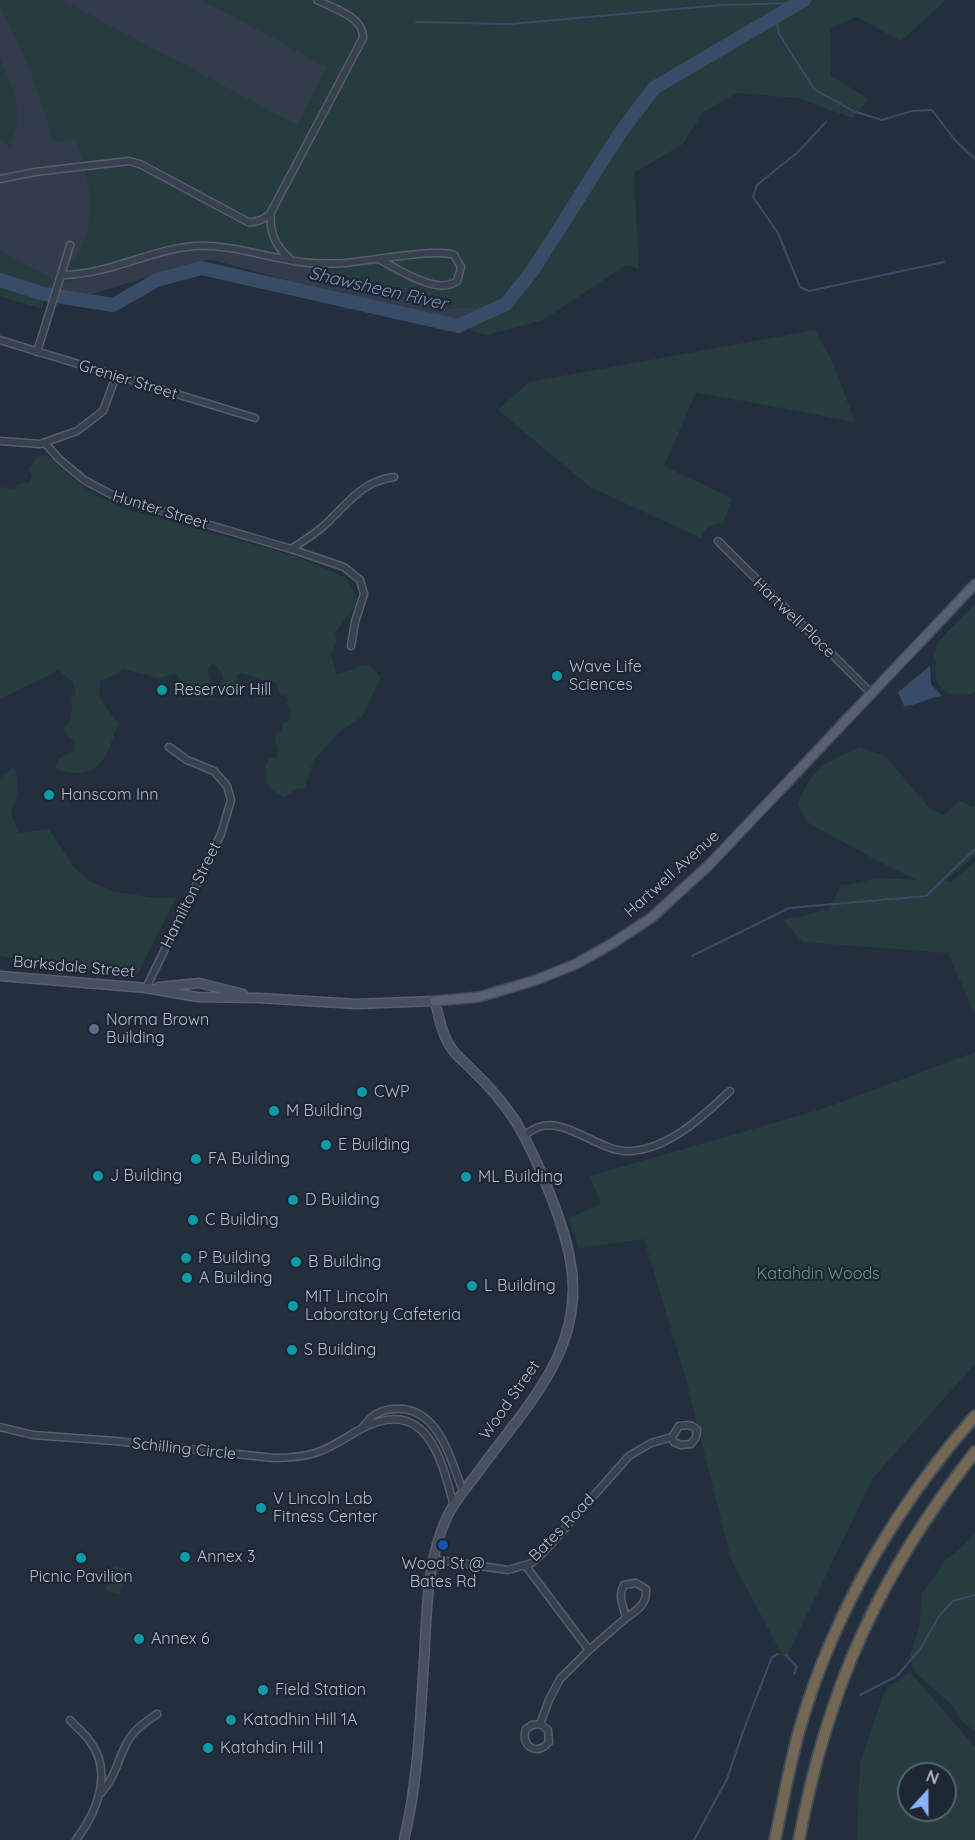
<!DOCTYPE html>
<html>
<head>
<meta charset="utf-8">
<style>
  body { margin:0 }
  #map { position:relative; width:975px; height:1840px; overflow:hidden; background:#242f3e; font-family:Quicksand,sans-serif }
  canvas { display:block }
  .north { position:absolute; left:897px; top:1762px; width:60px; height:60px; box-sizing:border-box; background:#1d2633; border:2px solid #59626f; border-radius:50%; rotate:21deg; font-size:16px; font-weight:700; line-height:24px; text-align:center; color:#b4bcc9 }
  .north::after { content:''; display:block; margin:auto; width:21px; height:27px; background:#8ab4f8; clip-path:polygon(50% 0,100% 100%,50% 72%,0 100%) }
</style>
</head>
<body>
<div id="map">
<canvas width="975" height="1840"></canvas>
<div class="north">N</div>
</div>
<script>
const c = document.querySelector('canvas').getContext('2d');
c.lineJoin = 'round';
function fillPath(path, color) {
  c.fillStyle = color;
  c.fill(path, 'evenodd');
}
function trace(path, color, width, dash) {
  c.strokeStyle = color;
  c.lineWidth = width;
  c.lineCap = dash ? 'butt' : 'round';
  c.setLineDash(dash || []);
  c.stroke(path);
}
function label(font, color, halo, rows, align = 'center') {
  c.font = font + ' Quicksand,sans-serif';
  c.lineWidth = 4.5;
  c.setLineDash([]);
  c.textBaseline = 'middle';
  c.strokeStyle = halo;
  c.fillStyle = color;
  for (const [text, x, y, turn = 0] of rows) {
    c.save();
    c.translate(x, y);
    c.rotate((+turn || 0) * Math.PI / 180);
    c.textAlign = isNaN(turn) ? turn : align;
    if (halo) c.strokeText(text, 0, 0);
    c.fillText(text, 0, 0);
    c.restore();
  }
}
const airport = new Path2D(`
  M0,0H583L491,310L447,323L209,259L78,298L0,272Z`);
const green = new Path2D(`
  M0,0H62L297,125L327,67L202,0H946L901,41L857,17L830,28L831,76L869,99L852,118L798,98L737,93L703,112L683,144L634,173L639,269L626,265L543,320L487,335L447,323L490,310L489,306L446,309L348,281L325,268L294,265L221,251L187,250L127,265L125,269L63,283C65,277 66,271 69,265C73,259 79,253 82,246C100,210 86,174 76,138L54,143C40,95 24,50 0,6Z
  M0,59C9,78 20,103 17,124C16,132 12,139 10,147L0,141Z
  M0,251L52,278L42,309L0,296Z
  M815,330L833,363L855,422L696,392L664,466L732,498L723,524C712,523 705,528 701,538L590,487L498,410L529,382Z
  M43,455L48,457L76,481L95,495L121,508L295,556L345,577L356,594V605L335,633L337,641L331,655L337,675L360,666L370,665L381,677L362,717L340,731L313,761L305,788L297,789L284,797L272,790L266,781L267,771L265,768L269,758H276L278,748L275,743L276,733L281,731L283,724L290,719L291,712L287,703L289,699L284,695L281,696L275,682C261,683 252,674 239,673L236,676L238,683L232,695L227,694L219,685L223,678L221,672L213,663L207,671L210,682L208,693L184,683L176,674L159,678L122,669L118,674L100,681L99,697L118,724C105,761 99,782 55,769C59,751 63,759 75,750V741L68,736L63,728L70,722L72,707L71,698L76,695L73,682L57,669L54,673L0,699V487L13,489L18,484L29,483L32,476L29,469L36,458Z
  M975,604V692C967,696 951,696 945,691C941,689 937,682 935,678L936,661L933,654L936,650L937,643Z
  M860,747L886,757L930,809L944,815L959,801L973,807L975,805V856L945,881L951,882L975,862V1015L948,953L803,942L785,922V919L799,917L830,908L841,884L848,885L877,878L917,880L876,860L807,822L798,804C812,767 825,763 860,747Z
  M14,767C20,784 18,796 11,812L18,833L49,829L73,866L89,881L112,891L155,898H176L138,973L127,979L0,956V778Z
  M975,1052V1364L873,1478L785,1660L731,1559L687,1383L644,1239L579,1248L569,1218L601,1204L590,1176L825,1108Z
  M975,1534V1731L962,1722L952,1705L917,1674L913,1669L910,1655L919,1628L922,1593L942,1566L944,1560L953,1555Z
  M114,1565L128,1570L119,1595L105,1590Z
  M910,1672L975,1747V1840H857L860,1763L885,1690ZM909,1774H945V1810H909Z`);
const water = new Path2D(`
  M930,666L931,684L942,696C928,697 918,706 904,706L898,692Z`);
const stream = new Path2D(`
  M776,16L779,34L814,89L853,111L882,120L912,111L932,110L955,140L975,159
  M416,22L511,24L721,5L799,3
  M826,122L798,152L757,185L753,197L778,233L800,287L809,291L944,262
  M692,956L789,908L926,896L975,849
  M786,1655L797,1667L794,1674
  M860,1695L897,1676L921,1648L939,1616L953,1601L975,1595
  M694,1840L727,1779L744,1729L772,1657L778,1654`);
const river = new Path2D(`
  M0,280L44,294L113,305L157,280L201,268L458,326L506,304L533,270L620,133L654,88L804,0`);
const street = new Path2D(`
  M0,179L35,172L129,161L140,164L248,222C257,223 263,220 270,214L363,38C364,17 333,8 317,0
  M271,213C269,232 275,246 290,259
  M70,245L61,275C110,275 147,250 195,246C229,244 261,256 294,261C311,264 328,264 345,263C367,261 438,248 454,255L461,267L457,281C437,296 399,269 380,260
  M0,340L255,418
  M37,352L61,275
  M0,441L40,444L77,431L103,411L116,376
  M45,443L59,459L84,480L118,498L291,549C304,541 318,532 329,521C351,500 362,482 394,477
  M718,541L871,693
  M291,549L344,567L360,580L364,594L355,622L351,646
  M146,988L221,834L231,800L227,786L214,771L187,760L169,747
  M523,1136C528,1133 533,1129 539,1127C567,1117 601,1154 632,1151C670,1148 703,1116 730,1091
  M0,1427L33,1435L115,1441L274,1458C288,1458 302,1457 315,1453C332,1448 346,1437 361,1429C426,1395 441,1457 454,1506
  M363,1427C371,1416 379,1410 393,1409C439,1405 450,1459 463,1491
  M433,1559L508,1570L532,1563L543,1553L629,1456L651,1443L672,1437L674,1442L681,1445L691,1444L696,1437L697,1430C692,1424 687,1425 679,1426L672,1437
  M525,1565L589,1650L626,1618C624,1607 617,1597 624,1585L636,1583L646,1589C647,1605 637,1610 626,1618
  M70,1720C76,1727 84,1733 89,1740C114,1772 97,1812 76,1840
  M540,1724L548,1730L549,1742C537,1757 520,1746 526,1729L532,1725L540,1724L549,1700L560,1679L589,1650
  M101,1793C117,1775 118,1757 129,1739C136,1728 147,1721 157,1714`);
const secondary = new Path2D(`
  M0,976L146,988L197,997L259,998L356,1004L435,1001C439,1017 442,1036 452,1049C457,1057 465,1062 471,1069C487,1084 504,1103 516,1122C536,1156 563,1220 570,1259C588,1349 524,1408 476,1475C466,1488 454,1502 447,1517C426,1562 427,1613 424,1661C420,1722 418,1781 404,1840
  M159,987L199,983L243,994`);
const primary = new Path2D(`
  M435,1001L479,997L536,980L576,964L613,943L651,918L709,865L975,584`);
const highway = new Path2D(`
  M775,1840C783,1801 790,1762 801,1724C835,1610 897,1505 975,1416
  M799,1840C827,1688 880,1573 975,1452`);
const markers = [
  [557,676,6,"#0f9aa8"],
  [162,690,6,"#0f9aa8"],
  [49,795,6,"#0f9aa8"],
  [94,1029,6,"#5c6f8a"],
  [362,1092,6,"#0f9aa8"],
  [274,1111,6,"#0f9aa8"],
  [326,1145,6,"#0f9aa8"],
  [196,1159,6,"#0f9aa8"],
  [98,1176,6,"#0f9aa8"],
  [466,1177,6,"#0f9aa8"],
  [293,1200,6,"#0f9aa8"],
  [193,1220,6,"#0f9aa8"],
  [186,1258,6,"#0f9aa8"],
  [296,1262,6,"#0f9aa8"],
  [187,1278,6,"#0f9aa8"],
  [472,1286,6,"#0f9aa8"],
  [293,1306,6,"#0f9aa8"],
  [292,1350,6,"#0f9aa8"],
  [261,1508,6,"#0f9aa8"],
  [443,1545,6,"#1a4fb4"],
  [185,1557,6,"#0f9aa8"],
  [81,1558,6,"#0f9aa8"],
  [139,1639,6,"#0f9aa8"],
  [263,1690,6,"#0f9aa8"],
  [231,1720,6,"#0f9aa8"],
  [208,1748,6,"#0f9aa8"]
];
const streetNames = [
  ["Grenier Street",128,380,17],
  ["Hunter Street",160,510,17],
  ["Hartwell Place",794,618,44],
  ["Hartwell Avenue",672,874,-42],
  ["Hamilton Street",191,895,-64],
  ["Barksdale Street",74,967,5],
  ["Wood Street",510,1400,-55],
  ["Schilling Circle",184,1449,6],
  ["Bates Road",562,1528,-46]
];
const poiNames = [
  ["Wave Life",569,667],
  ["Sciences",569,685],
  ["Reservoir Hill",174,690],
  ["Hanscom Inn",61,795],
  ["Norma Brown",106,1020],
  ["Building",106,1038],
  ["CWP",374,1092],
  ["M Building",286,1111],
  ["E Building",338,1145],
  ["FA Building",208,1159],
  ["J Building",110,1176],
  ["ML Building",478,1177],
  ["D Building",305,1200],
  ["C Building",205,1220],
  ["P Building",198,1258],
  ["B Building",308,1262],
  ["A Building",199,1278],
  ["L Building",484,1286],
  ["MIT Lincoln",305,1297],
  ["Laboratory Cafeteria",305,1315],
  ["S Building",304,1350],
  ["V Lincoln Lab",273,1499],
  ["Fitness Center",273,1517],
  ["Annex 3",197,1557],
  ["Wood St @",443,1564,"center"],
  ["Bates Rd",443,1582,"center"],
  ["Picnic Pavilion",81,1577,"center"],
  ["Annex 6",151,1639],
  ["Field Station",275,1690],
  ["Katadhin Hill 1A",243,1720],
  ["Katahdin Hill 1",220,1748]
];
const parkNames = [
  ["Katahdin Woods",818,1274]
];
const waterNames = [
  ["Shawsheen River",378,289,13]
];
fillPath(airport, '#323c4b');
fillPath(green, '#263c3f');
fillPath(water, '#394c67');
trace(stream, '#394c67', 2);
trace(river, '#394c67', 14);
trace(street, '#565f6c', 9);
trace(secondary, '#565f6c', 11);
trace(primary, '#414a57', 12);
trace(highway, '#434c59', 14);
trace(street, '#38414e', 6);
trace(secondary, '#465061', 8);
trace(primary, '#56606e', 9);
trace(highway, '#746855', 10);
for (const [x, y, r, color] of markers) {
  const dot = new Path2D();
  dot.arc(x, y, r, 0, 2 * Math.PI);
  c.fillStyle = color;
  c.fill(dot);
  trace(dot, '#1d2633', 2);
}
label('16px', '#b4bcc9', '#1d2633', streetNames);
label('16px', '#b4bcc9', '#1d2633', poiNames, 'left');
label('16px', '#6b9a76', '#1d2633', parkNames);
label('italic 18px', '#7c92b1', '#1d2633', waterNames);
</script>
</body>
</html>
